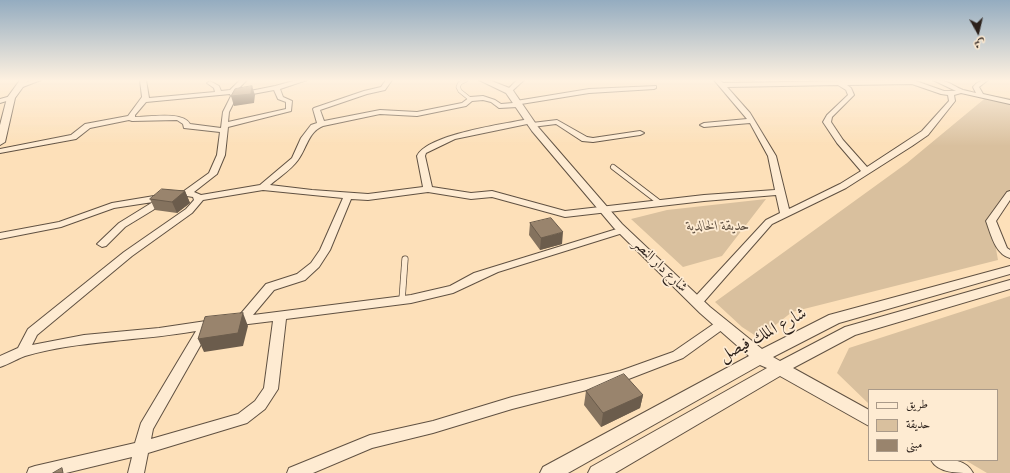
<!DOCTYPE html>
<html>
<head>
<meta charset="utf-8">
<style>
  body { margin:0 }
  #map { position:relative; width:1010px; height:473px; overflow:hidden; background:#fde0b9; font-family:"Gentium Book Plus",Amiri,serif }
  canvas { display:block }
  .legend { position:absolute; left:868px; top:389px; width:130px; height:72px; box-sizing:border-box; background:#feebd2; border:1px solid #aa9a89; margin:0; padding:5px 7px; list-style:none; font-size:12px; color:#2c211b }
  .legend li { display:flex; align-items:center; gap:8px; height:20px }
  .legend b { width:20px; border:1px solid #aa9a89 }
  .north { position:absolute; left:958px; top:12px; width:40px; height:40px; -webkit-text-stroke:3px #feebd2; paint-order:stroke; rotate:172deg; font-size:11px; font-weight:700; line-height:16px; text-align:center; color:#2c211b }
  .north::after { content:''; display:block; margin:auto; width:14px; height:18px; background:#2c211b; clip-path:polygon(50% 0,100% 100%,50% 72%,0 100%) }
</style>
</head>
<body>
<div id="map">
<canvas width="1010" height="473"></canvas>
<ul class="legend">
<li><b style="height:5px;background:#feebd2"></b>طريق</li>
<li><b style="height:11px;background:#d9c09e"></b>حديقة</li>
<li><b style="height:11px;background:#99846d"></b>مبنى</li>
</ul>
<div class="north">ش</div>
</div>
<script>
const c = document.querySelector('canvas').getContext('2d');
c.lineJoin = 'round';
function fillPath(path, color) {
  c.fillStyle = color;
  c.fill(path, 'evenodd');
}
function trace(path, color, width, dash) {
  c.strokeStyle = color;
  c.lineWidth = width;
  c.lineCap = dash ? 'butt' : 'round';
  c.setLineDash(dash || []);
  c.stroke(path);
}
function label(font, color, halo, rows, align = 'center') {
  c.font = font + ' "Gentium Book Plus",Amiri,serif';
  c.lineWidth = 3.5;
  c.setLineDash([]);
  c.textBaseline = 'middle';
  c.strokeStyle = halo;
  c.fillStyle = color;
  for (const [text, x, y, turn = 0] of rows) {
    c.save();
    c.translate(x, y);
    c.rotate((+turn || 0) * Math.PI / 180);
    c.textAlign = isNaN(turn) ? turn : align;
    if (halo) c.strokeText(text, 0, 0);
    c.fillText(text, 0, 0);
    c.restore();
  }
}
const green = new Path2D(`
  M989,95L1010,98V194L991,221L998,260L792,312L759,338L742,327L715,302L907,163Z
  M766,199L722,256L683,267L631,219L667,210Z
  M1010,296V473H987L965,460H997V390H869V404L837,373L849,348Z`);
const serviceFar2 = new Path2D(`
  M466,80L460,83L458,87L460,91L470,99`);
const serviceFar1 = new Path2D(`
  M613,167L660,203`);
const service = new Path2D(`
  M402,300L405,259`);
const minor = new Path2D(`
  M32,80H41L20,88L17,86Z
  M140,80H146L149,98L215,92L214,88L207,83L210,81L219,86L221,91L230,90L240,80H247L235,92L237,96L229,112L228,122L286,109V102L278,99L274,90L242,96L240,95V93L275,86L297,80H307L280,89L283,97L292,101L291,111L228,127L225,155L217,174L194,192L201,195L260,185L292,158L301,138L311,125L317,123L313,109L314,108L364,91L381,87L386,80H392L385,90L367,94L320,110L324,121L380,110L417,112L462,103L470,97L483,96L495,100L501,104L513,103L516,101L589,89L656,86V88L654,89L589,93L521,104L520,106L518,107L499,108L491,102L483,100L472,101L466,106L417,116L380,114L323,126C308,132 307,148 298,160C291,170 279,177 270,185L312,190L368,194L423,187L417,156C428,134 505,124 529,119L533,121L532,123L455,139L426,153L425,156L432,187L471,193L492,191L565,211L704,195L775,190L768,156L750,123L704,127L700,125L704,123L747,119L714,80H720L723,83L913,80L944,91H956L933,80C949,80 951,85 963,90C967,91 972,92 976,93L973,87C977,82 981,80 988,80L979,87L983,94L1010,100V104L961,93L954,95L955,101L928,135L912,146L846,188L772,224L701,305H693L691,302L693,299L766,220L780,213L776,195L704,201L565,217L492,197L471,199L428,192L368,200L351,199L330,250L319,267L305,280L274,290L253,315L411,295L450,286L474,273L490,268L620,228L623,227L628,230L626,232L498,272L453,293L411,303L286,319L278,389L265,409L247,423L148,453L144,473H128L132,457L66,473H27L29,468L35,466L135,443L141,423L196,331C140,341 81,340 25,356C17,359 9,364 0,367V356L18,348L28,329L124,252L186,209L194,200L193,197L187,196L166,199L153,210L125,227L106,246L102,247L97,244L119,223L153,202L114,208L61,227L0,239V233L59,222L112,203L184,191L209,173L217,155L220,132L184,128L183,124L177,120L132,121L129,120L90,128L76,139L0,153V149L71,135L85,124L128,116L142,97ZM912,84L941,94L948,95L949,101L922,131L867,167L843,140L831,122L832,117L854,95L851,88L847,85ZM838,85L846,90L848,95L827,115L823,122L837,143L861,171L840,184L789,209L776,156L750,113L727,87ZM230,94L231,96L223,112L221,128L190,124C183,111 149,117 135,117V115L146,102ZM263,190L343,198L320,250L311,263L297,274L266,284L238,317L228,319L226,322L228,325L232,326L273,321L264,388L255,401L238,414L151,439L153,429L212,325L210,322L206,321L159,328L84,335L32,345L37,335L132,256L192,213L203,200Z
  M517,80H524L511,92H507V90Z
  M11,96L13,97V99L0,103V99Z
  M557,120L587,137L593,138L640,131L644,133L640,135L593,142L582,141L556,124L532,127L528,125L532,123Z
  M1010,191V200L996,221L1007,248L1010,250V258C995,254 991,234 986,221L1007,192Z
  M722,320L726,321L728,324L726,327L683,358L626,380L512,409L433,433L372,448L313,473H287L289,468L370,435L433,421L512,397L620,371L673,352L718,321Z`);
const tertiary = new Path2D(`
  M20,80H28L15,98L5,142L0,145V125L7,98Z
  M479,80H489L512,89L538,127L622,224L710,307L762,349L829,315L1010,266V274L839,323L773,357L780,361L845,327L1010,280V289L855,335L793,368L869,410V426L780,376L615,473H588L591,467L767,368L760,365L568,473H540L543,467L749,356L700,313L614,228L532,131L506,93Z
  M931,460C946,460 965,457 973,473C957,473 938,473 931,460Z`);
const wall = new Path2D(`
  M733,80H766L734,81Z
  M185,191L190,203L177,213L155,210L150,199Z
  M530,223L562,244L540,250L529,235Z
  M586,391L643,395L640,408L601,427L584,405Z`);
const shadedWall = new Path2D(`
  M252,86L255,95L254,103L234,106L231,96Z
  M185,191L190,203L177,213L172,202Z
  M563,232L562,244L540,250L541,238Z
  M243,313L248,326L243,346L204,352L198,339Z
  M643,395L640,408L601,427L603,413Z`);
const building = new Path2D(`
  M252,86L251,94L231,96L235,89Z
  M162,189L185,191L172,202L150,199Z
  M551,218L563,232L541,238L530,223Z
  M243,313L238,333L198,339L205,317Z
  M624,374L643,395L603,413L586,391Z
  M62,468L63,473H53Z`);
const parkNames = [
  ["حديقة الخالدية",718,226]
];
const streetNames = [
  ["شارع دار النصر",660,266,44]
];
const nearStreetnames = [
  ["شارع الملك فيصل",763,335,-28]
];
fillPath(green, '#d9c09e');
trace(serviceFar2, '#605142', 4.5);
trace(serviceFar1, '#605142', 6);
trace(service, '#605142', 7);
trace(minor, '#605142', 2);
trace(tertiary, '#605142', 2);
trace(serviceFar2, '#feebd2', 3.5);
trace(serviceFar1, '#feebd2', 4.5);
trace(service, '#feebd2', 5.5);
fillPath(minor, '#feebd2');
fillPath(tertiary, '#feebd2');
fillPath(wall, '#84725e');
fillPath(shadedWall, '#6b5c4c');
fillPath(building, '#99846d');
trace(building, '#6b5c4c', 1);
const sky = c.createLinearGradient(0, 0, 0, 146);
sky.addColorStop(0, '#94acc0');
sky.addColorStop(0.55, '#fef1e0');
sky.addColorStop(1, '#fef1e000');
c.fillStyle = sky;
c.fillRect(0, 0, 1010, 146);
label('italic 14px', '#605142', '#feebd2', parkNames);
label('14px', '#2c211b', '#feebd2', streetNames);
label('17px', '#2c211b', '#feebd2', nearStreetnames);
</script>
</body>
</html>
